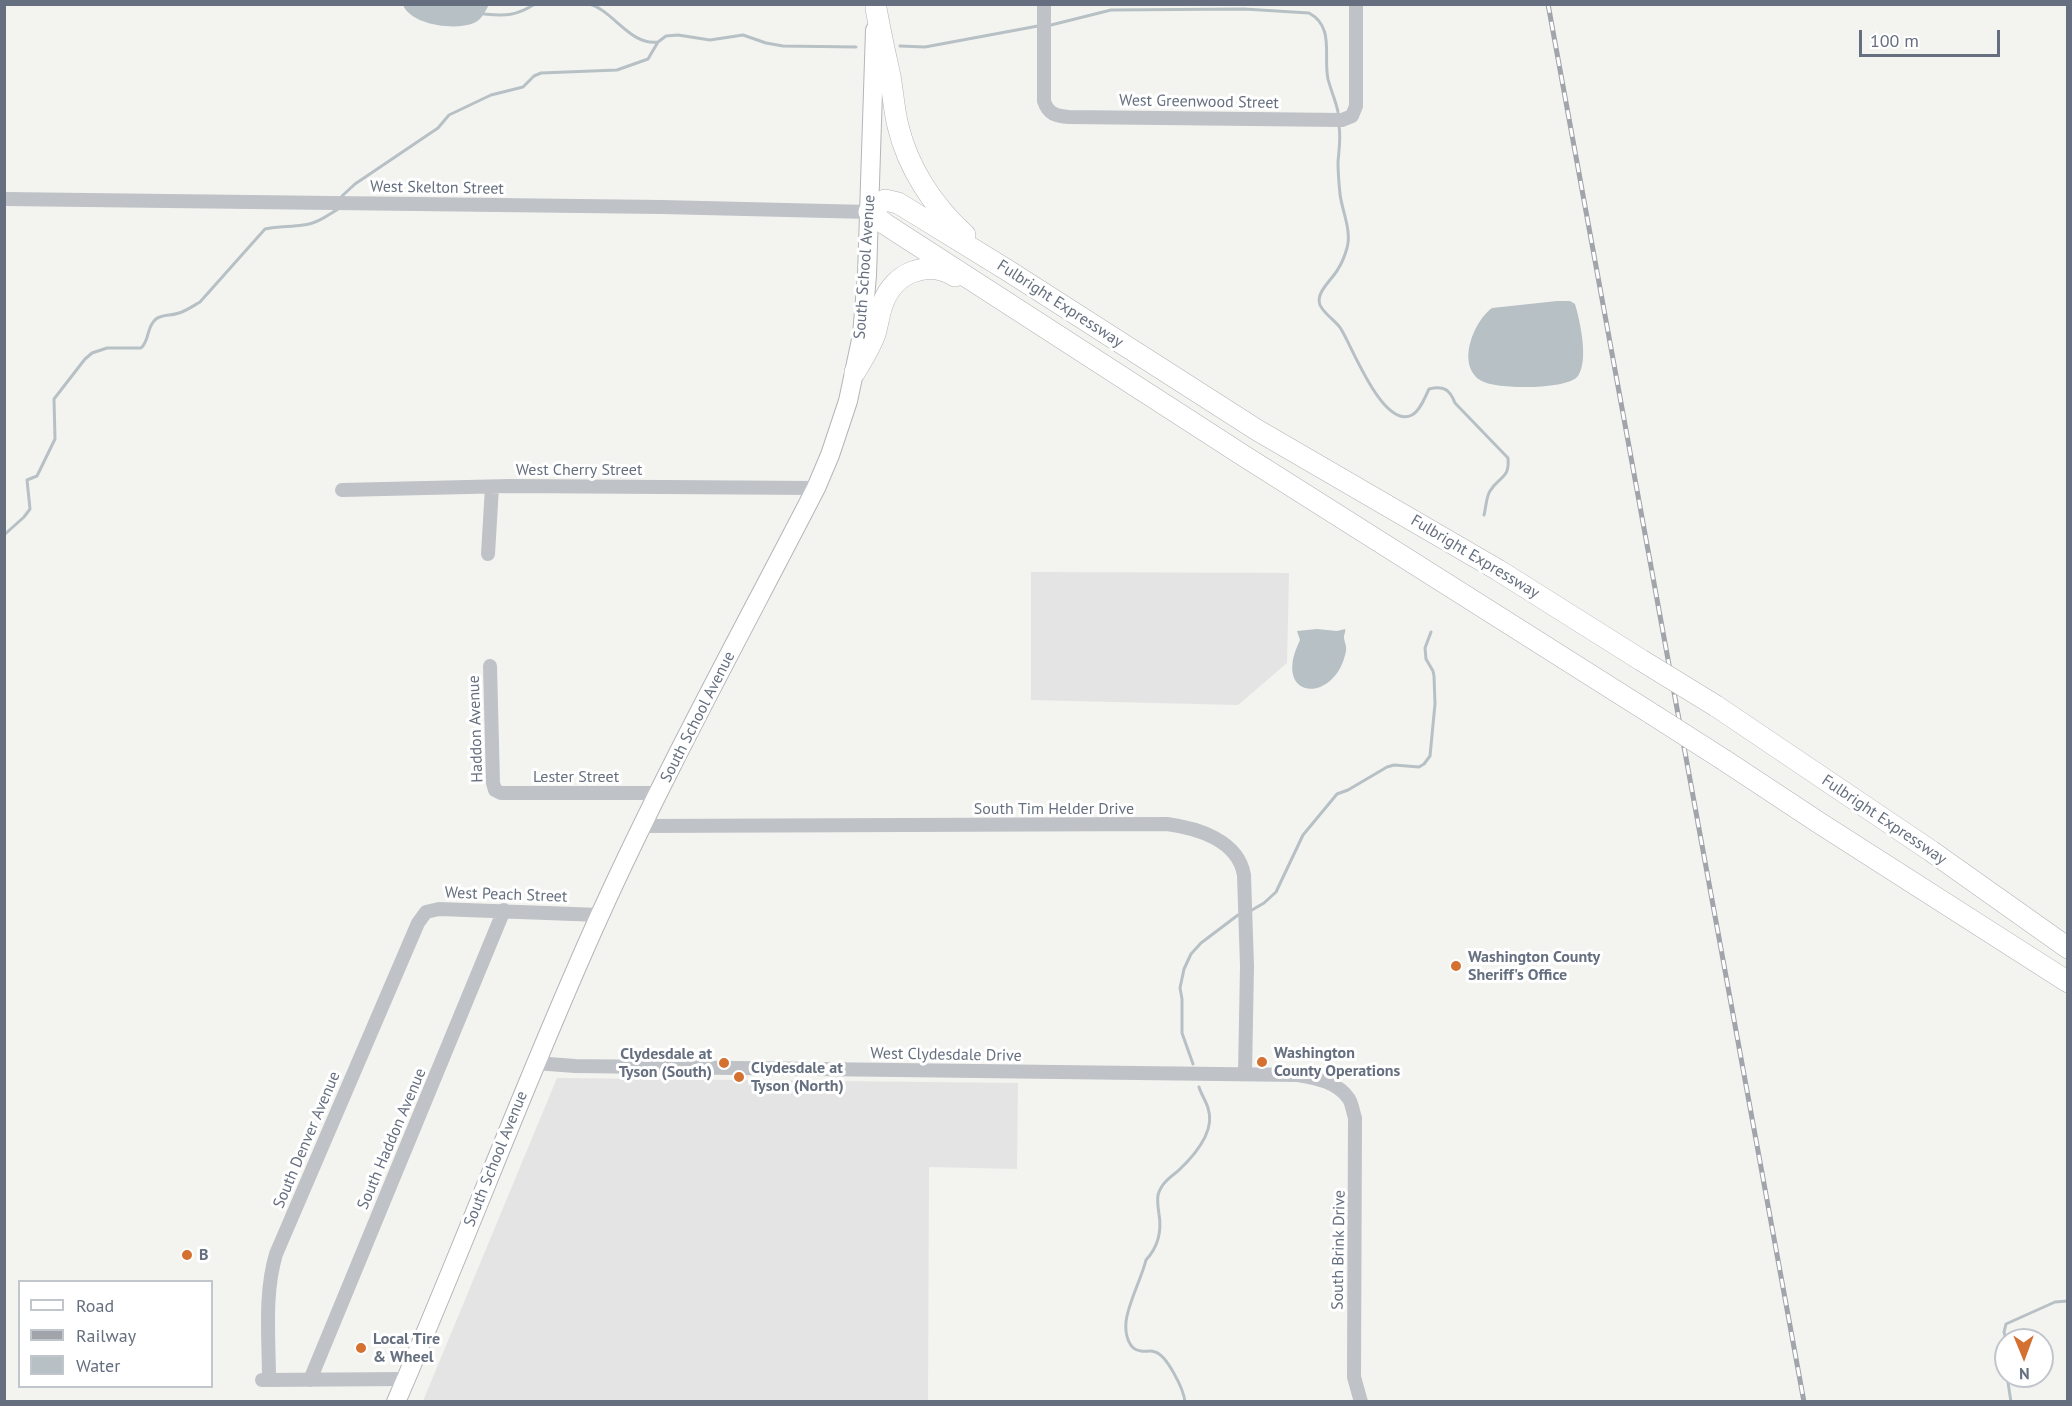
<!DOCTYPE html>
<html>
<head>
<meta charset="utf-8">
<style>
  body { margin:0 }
  #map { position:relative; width:2072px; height:1406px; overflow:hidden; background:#f3f4f0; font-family:"PT Sans",sans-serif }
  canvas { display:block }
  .frame { position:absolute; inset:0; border:6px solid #656f7f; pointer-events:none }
  .legend { position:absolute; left:18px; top:1280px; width:195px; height:108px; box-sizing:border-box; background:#fff; border:2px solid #c1c5cc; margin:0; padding:8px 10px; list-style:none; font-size:18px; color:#656f7f }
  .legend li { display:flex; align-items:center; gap:12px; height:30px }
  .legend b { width:30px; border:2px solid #c1c5cc }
  .north { position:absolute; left:1994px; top:1328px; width:60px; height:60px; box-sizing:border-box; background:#fff; border:2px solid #c1c5cc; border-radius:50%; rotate:179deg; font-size:16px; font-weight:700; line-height:24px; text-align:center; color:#656f7f }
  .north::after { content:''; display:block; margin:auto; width:21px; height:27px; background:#d47030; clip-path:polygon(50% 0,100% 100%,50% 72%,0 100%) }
  .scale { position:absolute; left:1859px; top:30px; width:141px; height:27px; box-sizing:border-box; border:3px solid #656f7f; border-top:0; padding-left:8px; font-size:18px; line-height:21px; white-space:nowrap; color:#656f7f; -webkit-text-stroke:4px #fff; paint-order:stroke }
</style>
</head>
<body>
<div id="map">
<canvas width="2072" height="1406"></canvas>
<div class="frame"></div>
<ul class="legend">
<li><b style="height:8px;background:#fff"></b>Road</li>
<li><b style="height:8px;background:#a1a4aa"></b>Railway</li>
<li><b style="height:16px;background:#b7c0c5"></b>Water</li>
</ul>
<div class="north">N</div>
<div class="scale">100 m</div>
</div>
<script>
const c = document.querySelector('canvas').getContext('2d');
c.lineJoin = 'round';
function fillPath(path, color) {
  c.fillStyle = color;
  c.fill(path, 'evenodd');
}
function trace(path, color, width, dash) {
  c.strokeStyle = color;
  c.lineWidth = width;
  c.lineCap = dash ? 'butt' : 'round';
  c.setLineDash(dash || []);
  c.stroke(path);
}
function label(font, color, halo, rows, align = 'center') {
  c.font = font + ' "PT Sans",sans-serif';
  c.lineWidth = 6;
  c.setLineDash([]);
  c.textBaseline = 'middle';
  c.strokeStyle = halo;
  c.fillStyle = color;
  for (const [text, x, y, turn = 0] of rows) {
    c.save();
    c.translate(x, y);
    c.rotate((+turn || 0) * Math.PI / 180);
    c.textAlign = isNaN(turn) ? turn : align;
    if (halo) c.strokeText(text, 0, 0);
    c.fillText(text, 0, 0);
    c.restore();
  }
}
const built = new Path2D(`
  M1031,572L1289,573L1287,663L1238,705L1031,700Z
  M557,1078L1018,1083L1017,1169L929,1167L928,1401H423Z`);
const water = new Path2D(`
  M403,5V4L489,5C485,11 482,20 474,23C455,31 411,25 403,5Z
  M1557,301H1570L1575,304C1580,321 1589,360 1578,376C1568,390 1493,390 1480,380C1456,364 1474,321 1492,308Z
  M1317,629L1337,631L1345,629C1346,632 1344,634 1344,637C1344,642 1347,645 1346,651C1336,705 1270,701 1300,640L1297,631Z`);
const stream = new Path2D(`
  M580,4H582
  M589,4C613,10 630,46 658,42
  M484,14C506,16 516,16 535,4
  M1051,25L1111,10L1244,9L1309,13C1335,27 1323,56 1328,79C1331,91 1336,101 1338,112
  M900,46L925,47L1038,26
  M1339,126C1341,139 1339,149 1338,162C1338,172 1339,184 1340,194C1342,211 1352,231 1347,248C1345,255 1342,263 1338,269C1333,279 1315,292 1320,305C1324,314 1336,321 1341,329C1352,346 1383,430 1412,415C1420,411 1425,397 1429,389C1444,385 1450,390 1455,403L1508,458C1510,479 1499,476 1490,491C1486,497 1486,508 1484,515
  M342,196L355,184L438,128L449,115L491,95L523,87L534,76L541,73L617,70L648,59L658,42L666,36L678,35L710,40L743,35L766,43L783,46L856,47
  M4,535L24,517L30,509L27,480L37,476L55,439L54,399L85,359L92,353L107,348H141C150,340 146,327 156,319C162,314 171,316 179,313C186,311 193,306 200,302L265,229C278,226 290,227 303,225C316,224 327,216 338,209
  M1252,910L1264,903L1276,892L1303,835L1337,794L1348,790L1387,767L1394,765L1419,767L1424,764L1430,756L1435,704L1434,676L1433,671L1426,659L1425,648L1431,632
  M1193,1064L1182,1033V999L1180,988L1184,969L1191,954L1201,943L1238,915
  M2006,1340L2004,1332L2006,1324L2055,1302L2068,1301
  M2006,1357V1372
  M2007,1376L2011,1402
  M1185,1402C1184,1390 1167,1355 1155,1352C1151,1350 1146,1352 1141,1351C1128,1350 1125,1333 1126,1322C1128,1303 1141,1280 1146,1260C1158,1247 1162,1232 1159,1214C1158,1207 1157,1202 1158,1195C1161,1184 1169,1178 1178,1171C1194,1156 1216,1131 1208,1108C1206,1101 1201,1094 1199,1087`);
const minor = new Path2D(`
  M1044,4V101C1048,114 1056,116 1069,117L1342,120L1352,116L1356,106V4
  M4,199L662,207L869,212
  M342,490L509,486L816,488
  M488,554L492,487
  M490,666L493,783L495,790L501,793H658
  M642,826L1167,824C1197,828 1238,840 1244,875L1247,966L1245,1074
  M535,1063L575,1066L1298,1075C1316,1078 1338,1082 1349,1099C1352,1104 1353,1112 1355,1118L1354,1377L1361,1402
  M262,1380L406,1379
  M269,1380C269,1339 264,1294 276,1254L418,923L426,912L439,909L600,915
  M310,1380L504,910`);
const major = new Path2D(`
  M396,1402C466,1241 527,1076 599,917C665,771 743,630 816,488L830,455L848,401L862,335L867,275L875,30`);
const highway = new Path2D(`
  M876,8C880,31 885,53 890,76C893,93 894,110 898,126C908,168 933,206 965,235
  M855,372C862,360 870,348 875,334C878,324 879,313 883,303C894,273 927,259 955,276
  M1641,660L1498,570L1257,430L1007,270L898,203L885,200L869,212L885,224L1244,456L1652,714
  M1716,706L1931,851L2068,948
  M1724,760L1821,824L2068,982`);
const rail = new Path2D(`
  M1548,4L1804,1402`);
const highwayBridge = new Path2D(`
  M1641,660L1716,706
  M1652,714L1724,760`);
const markers = [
  [1456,966,6,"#d47030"],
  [1262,1062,6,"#d47030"],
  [724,1063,6,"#d47030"],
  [739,1077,6,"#d47030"],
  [187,1255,6,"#d47030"],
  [361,1348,6,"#d47030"]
];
const streetNames = [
  ["West Greenwood Street",1199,102,1],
  ["West Skelton Street",437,188,1],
  ["South School Avenue",865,267,-86],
  ["Fulbright Expressway",1060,304,33],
  ["West Cherry Street",579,470],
  ["Fulbright Expressway",1475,557,31],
  ["South School Avenue",698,717,-63],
  ["Haddon Avenue",476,729,-92],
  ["Lester Street",576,777],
  ["South Tim Helder Drive",1054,809],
  ["Fulbright Expressway",1884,820,34],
  ["West Peach Street",506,895,2],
  ["West Clydesdale Drive",946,1055,1],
  ["South Haddon Avenue",392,1139,-67],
  ["South Denver Avenue",307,1140,-67],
  ["South School Avenue",496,1159,-68],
  ["South Brink Drive",1339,1250,-89]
];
const poiNames = [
  ["Washington County",1468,957],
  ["Sheriff's Office",1468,975],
  ["Washington",1274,1053],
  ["County Operations",1274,1071],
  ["Clydesdale at",712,1054,"right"],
  ["Tyson (South)",712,1072,"right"],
  ["Clydesdale at",751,1068],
  ["Tyson (North)",751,1086],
  ["B",199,1255],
  ["Local Tire",373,1339],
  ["& Wheel",373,1357]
];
fillPath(built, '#e4e4e4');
fillPath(water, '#b7c0c5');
trace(stream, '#b7c0c5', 3);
trace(major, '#b3b5b9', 20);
trace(highway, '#b2b4b8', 22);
trace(minor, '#bfc2c6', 14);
trace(major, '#fff', 18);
trace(highway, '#fff', 21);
trace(rail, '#a1a4aa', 5);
trace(rail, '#fff', 3, [9]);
trace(highwayBridge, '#b2b4b8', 22, []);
trace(highwayBridge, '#fff', 21);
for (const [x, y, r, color] of markers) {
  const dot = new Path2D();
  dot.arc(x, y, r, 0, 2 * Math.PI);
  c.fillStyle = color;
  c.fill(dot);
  trace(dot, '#fff', 2);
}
label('16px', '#656f7f', '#fff', streetNames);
label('bold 16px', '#656f7f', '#fff', poiNames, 'left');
</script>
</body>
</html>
